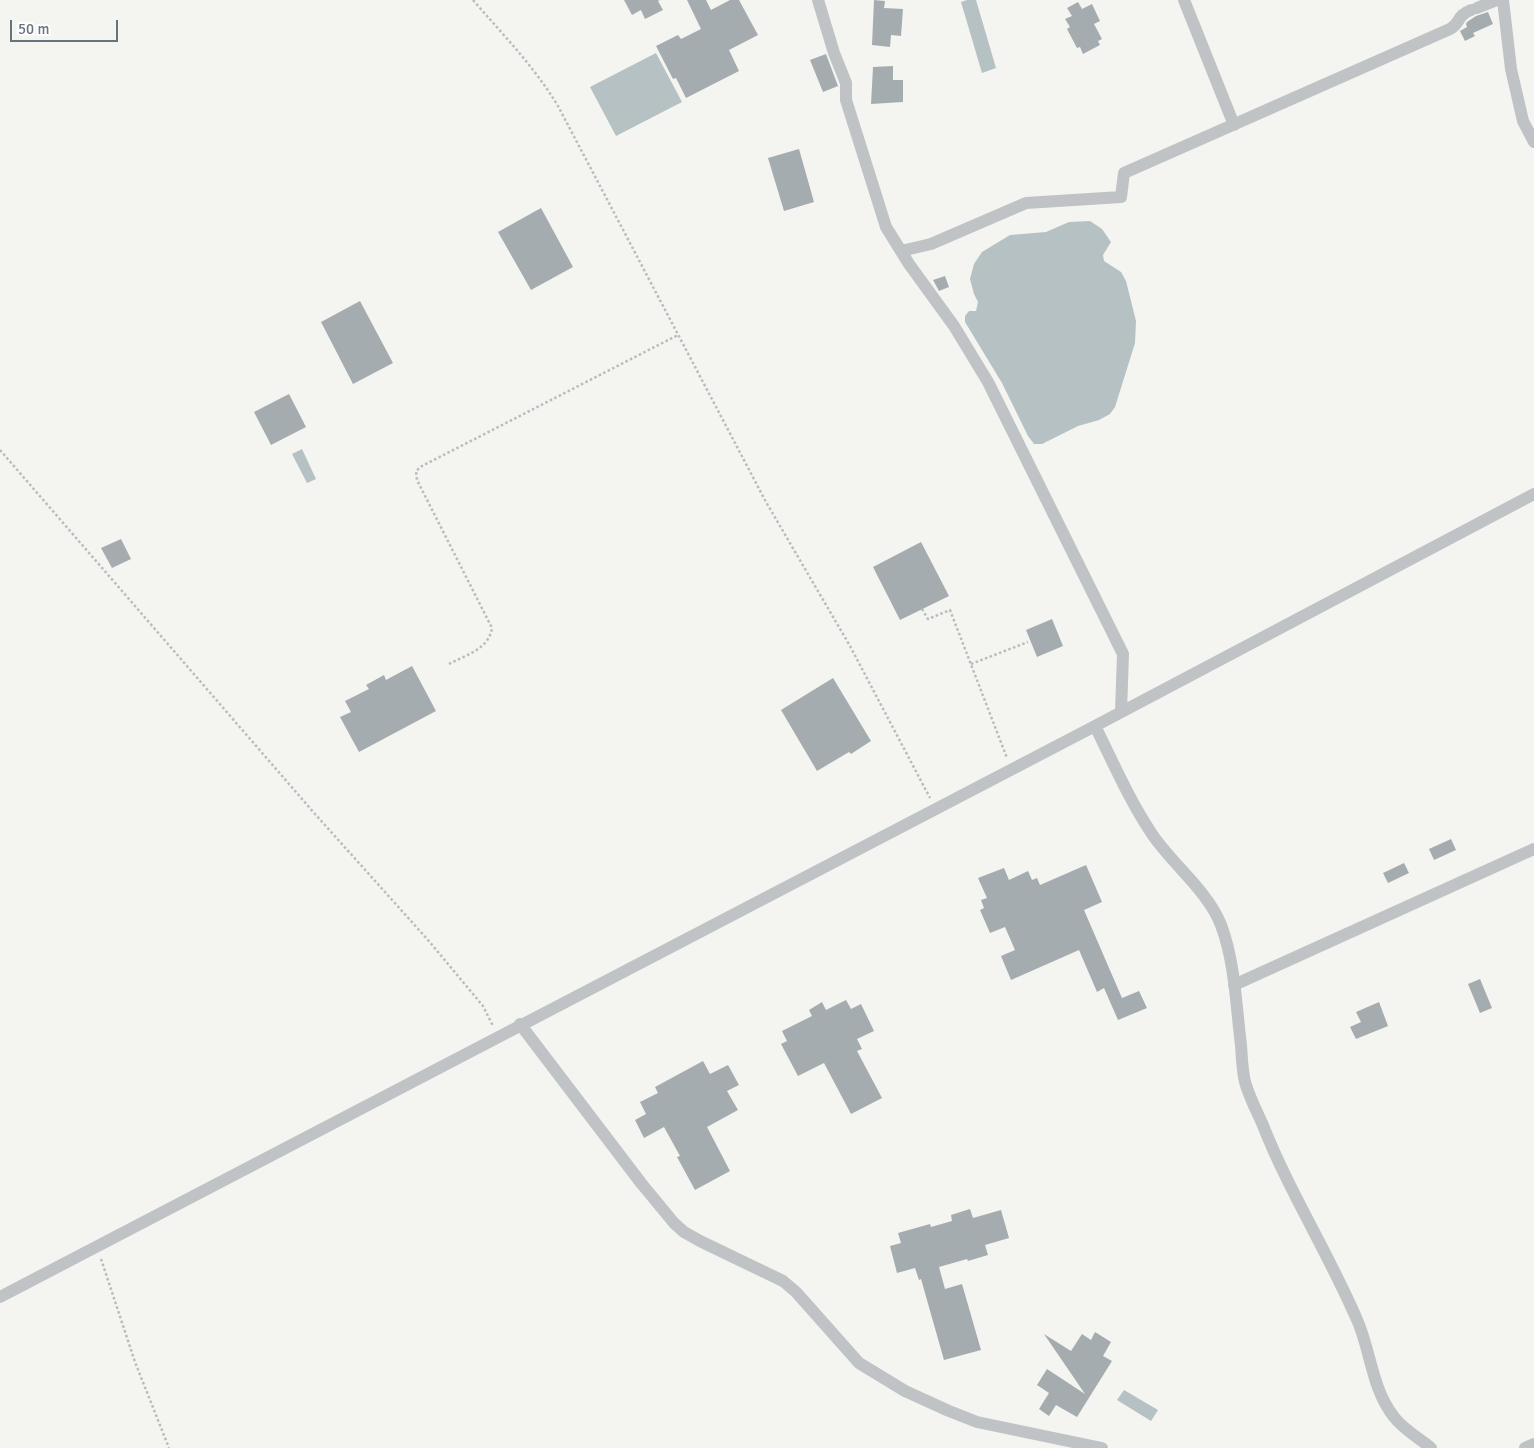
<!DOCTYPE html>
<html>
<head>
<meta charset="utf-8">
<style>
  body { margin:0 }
  #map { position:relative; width:1534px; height:1448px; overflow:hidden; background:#f4f4f0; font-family:Signika,sans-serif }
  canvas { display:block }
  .scale { position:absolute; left:10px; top:20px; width:108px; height:22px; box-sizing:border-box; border:2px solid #65747f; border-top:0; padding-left:6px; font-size:15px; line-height:18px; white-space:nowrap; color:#65747f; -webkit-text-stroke:4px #fff; paint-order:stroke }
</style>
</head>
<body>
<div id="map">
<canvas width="1534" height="1448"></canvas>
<div class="scale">50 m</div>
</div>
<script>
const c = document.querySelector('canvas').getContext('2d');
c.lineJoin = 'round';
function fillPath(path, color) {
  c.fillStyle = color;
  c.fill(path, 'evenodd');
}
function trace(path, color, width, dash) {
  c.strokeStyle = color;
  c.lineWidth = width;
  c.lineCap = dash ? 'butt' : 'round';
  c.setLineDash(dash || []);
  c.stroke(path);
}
const water = new Path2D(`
  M967,0H976L996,68L982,73L961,2Z
  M656,53L682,102L616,136L590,87Z
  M1090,221L1102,229L1111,242L1103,255L1104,261L1121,272L1126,281L1136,321L1135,343L1115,407L1110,414L1099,420L1078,426L1042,444H1034L1028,436L1002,383L965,322V316L969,311H976L978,302L974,294L970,279L974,264L982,252L1010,235L1046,232L1069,222Z
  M302,449L316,479L307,483L292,454Z
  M1124,1390L1158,1410L1151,1421L1117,1400Z`);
const building = new Path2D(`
  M624,0H660L658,1L663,10L645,19L641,10L632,15Z
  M687,0H706L711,10L730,0H739L758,35L729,50L739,71L686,98L676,78L673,79L656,46L678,35L681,39L701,29Z
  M874,0L885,1L884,8L903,9L901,36L891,35L890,47L872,45Z
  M1078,2L1082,9L1092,4L1100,21L1094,24L1102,39L1098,41L1100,45L1083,54L1080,47L1077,48L1067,29L1070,27L1065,19L1072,16L1067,8Z
  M1488,12L1493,24L1473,33L1475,36L1465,41L1460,31L1467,27L1466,24L1467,22L1476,16Z
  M826,54L838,86L823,92L810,60Z
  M893,66V80H903V102L871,104L873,67Z
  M799,149L814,202L784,211L768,158Z
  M541,208L573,267L531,290L498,232Z
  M945,276L949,287L939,291L933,280Z
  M360,301L393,363L353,384L321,322Z
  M289,394L306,427L271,445L254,412Z
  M121,539L131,559L112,568L101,548Z
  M921,542L949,596L900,620L873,567Z
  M1052,619L1063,646L1037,657L1026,630Z
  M412,666L436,711L359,752L340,717L351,712L345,701L369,689L366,685L384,675L386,680Z
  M833,678L871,741L851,754L849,752L817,771L781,710Z
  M1451,839L1456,850L1434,860L1429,849Z
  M1404,863L1409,873L1388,883L1383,873Z
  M1086,865L1102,902L1084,910L1122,998L1139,991L1147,1008L1118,1020L1104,988L1097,992L1079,950L1011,980L1001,956L1015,950L1005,927L990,933L980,910L984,908L981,900L987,898L978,878L1004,868L1009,880L1028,871L1032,880L1037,878L1040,885Z
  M1480,979L1492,1008L1480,1013L1468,984Z
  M846,1000L851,1009L861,1004L874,1031L857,1039L862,1049L857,1051L882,1098L851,1114L824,1063L798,1076L781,1044L787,1041L782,1031L812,1016L809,1010L822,1002L826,1010Z
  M1379,1002L1388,1026L1356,1039L1350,1027L1361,1022L1356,1012Z
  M703,1061L710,1074L728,1065L739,1085L727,1091L738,1110L707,1127L730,1171L695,1190L677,1157L680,1156L664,1127L644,1138L635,1120L646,1114L640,1102L658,1093L655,1087Z
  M970,1209L973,1218L1001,1210L1009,1238L985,1245L988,1255L968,1261L967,1259L939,1267L945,1289L962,1284L981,1350L944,1360L921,1279L919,1280L915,1268L897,1273L890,1246L901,1243L898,1233L930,1224L931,1227L952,1221L951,1215Z
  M1095,1332L1111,1342L1103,1356L1112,1361L1077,1417L1056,1405L1049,1416L1039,1409L1049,1393L1037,1385L1047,1369L1085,1394L1044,1334L1071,1351L1082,1334L1091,1340Z`);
const path = new Path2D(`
  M473,0C504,36 533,65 558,106L766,502L850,646L930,798
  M0,450L315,814L428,940L483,1006L493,1026
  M922,609L928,619L950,610L1007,758
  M449,664C466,655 489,649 492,628L417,480L416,471L422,466L678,335
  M971,664L1028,642
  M101,1259L135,1362L169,1448`);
const minor = new Path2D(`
  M818,0L834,53L846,83V100L886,227L909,264L954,326L988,382L1123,654L1121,712
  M1184,0L1234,125
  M1503,0L1511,69L1523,121L1534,142
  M1477,8L1497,0
  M901,251L931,244L1026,203L1121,197L1124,173L1450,29C1461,23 1456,16 1471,10
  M1095,726C1113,762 1129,800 1152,834C1172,864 1208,891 1221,925C1235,962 1236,1006 1241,1045C1242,1058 1242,1069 1245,1082C1249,1096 1256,1110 1262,1123C1289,1192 1329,1254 1358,1322C1371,1353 1372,1389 1394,1417C1403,1429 1419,1438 1431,1448
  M1234,985L1534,849
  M520,1024L641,1183L674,1223L684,1232L700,1241L783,1281L796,1292L859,1363L905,1391L949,1411L977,1422L1102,1448
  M0,1297L1095,726L1534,494
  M1525,1448L1534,1444`);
fillPath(water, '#b6c1c4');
fillPath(building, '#a5acb0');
trace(path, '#b9bbbd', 2.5, [2.5, 2.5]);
trace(minor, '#bfc3c6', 12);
</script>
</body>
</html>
